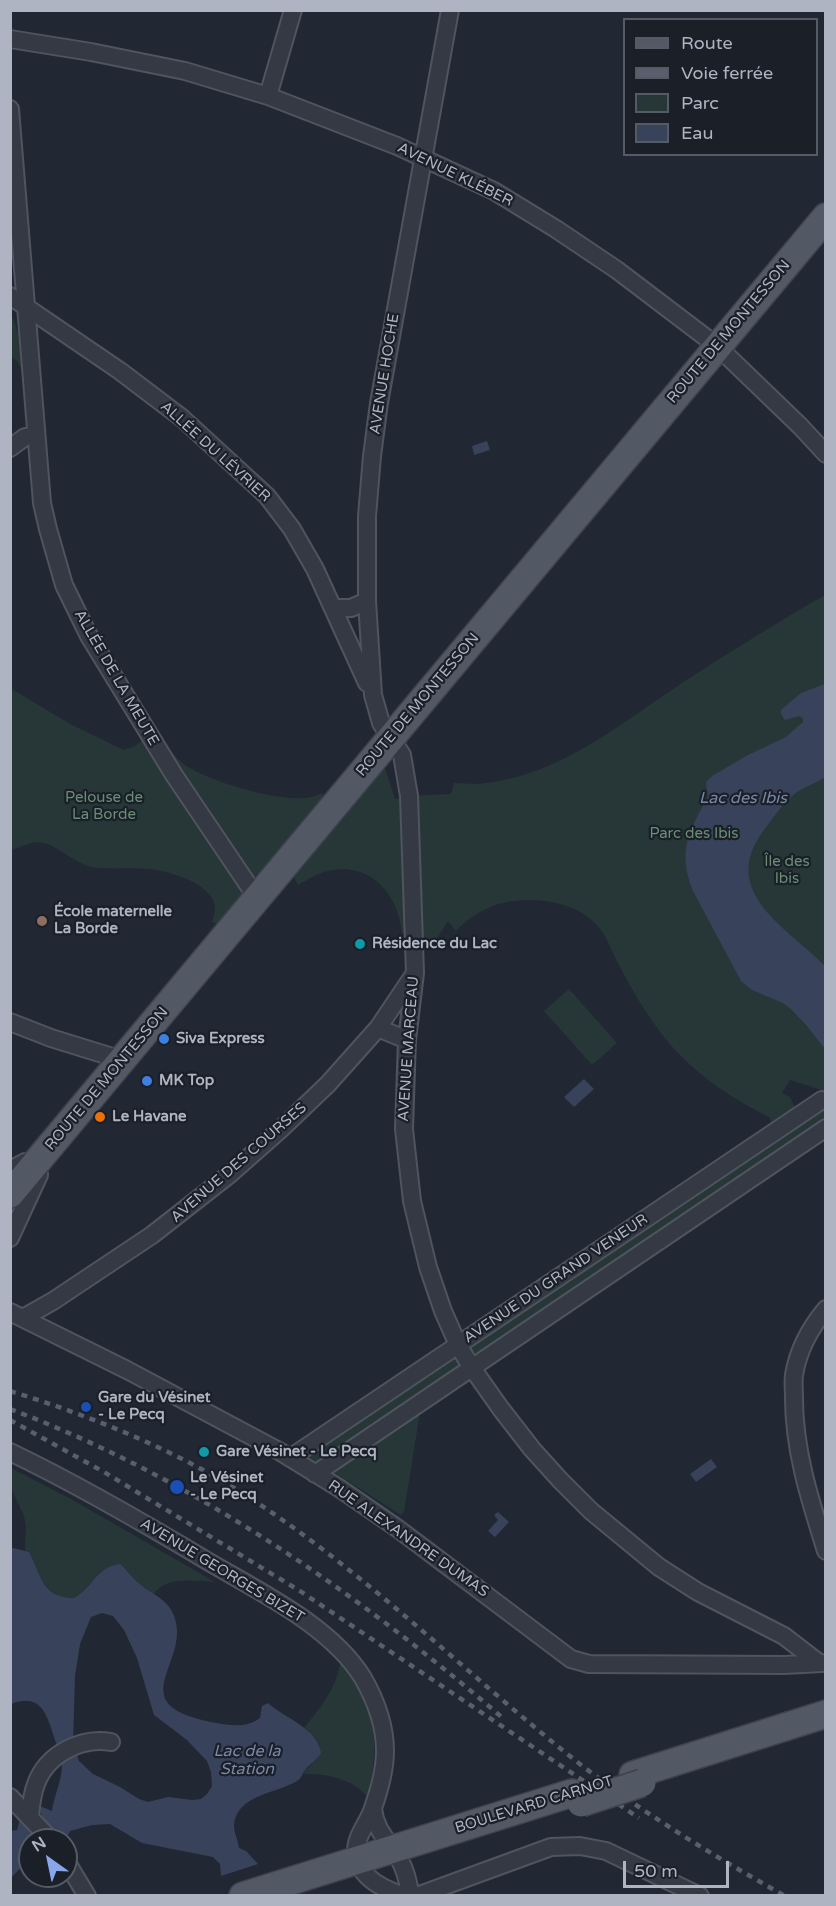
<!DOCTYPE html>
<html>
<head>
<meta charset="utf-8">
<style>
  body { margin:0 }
  #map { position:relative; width:836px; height:1906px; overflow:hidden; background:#212733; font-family:"Varela Round",sans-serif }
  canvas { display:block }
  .frame { position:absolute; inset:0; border:12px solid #aeb4c1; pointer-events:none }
  .legend { position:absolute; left:623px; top:18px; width:195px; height:138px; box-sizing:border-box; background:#1a1f28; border:2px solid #555b65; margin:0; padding:8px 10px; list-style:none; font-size:18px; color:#aeb4c1 }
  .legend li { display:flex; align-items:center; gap:12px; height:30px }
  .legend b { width:30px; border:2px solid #555b65 }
  .north { position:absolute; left:18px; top:1828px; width:60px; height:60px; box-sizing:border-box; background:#1a1f28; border:2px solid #555b65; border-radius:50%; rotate:327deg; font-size:16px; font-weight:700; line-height:24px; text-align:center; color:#aeb4c1 }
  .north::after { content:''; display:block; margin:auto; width:21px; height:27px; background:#89a6eb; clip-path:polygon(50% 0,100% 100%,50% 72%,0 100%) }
  .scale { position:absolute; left:623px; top:1861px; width:106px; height:27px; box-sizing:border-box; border:3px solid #aeb4c1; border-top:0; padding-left:8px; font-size:18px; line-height:21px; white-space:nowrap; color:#aeb4c1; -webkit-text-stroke:4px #1a1f28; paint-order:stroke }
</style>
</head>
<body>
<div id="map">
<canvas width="836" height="1906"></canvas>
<div class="frame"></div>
<ul class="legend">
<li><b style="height:8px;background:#525864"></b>Route</li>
<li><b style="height:8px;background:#595f6d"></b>Voie ferrée</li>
<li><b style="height:16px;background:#273738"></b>Parc</li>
<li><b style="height:16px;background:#38435b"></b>Eau</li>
</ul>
<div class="north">N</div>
<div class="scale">50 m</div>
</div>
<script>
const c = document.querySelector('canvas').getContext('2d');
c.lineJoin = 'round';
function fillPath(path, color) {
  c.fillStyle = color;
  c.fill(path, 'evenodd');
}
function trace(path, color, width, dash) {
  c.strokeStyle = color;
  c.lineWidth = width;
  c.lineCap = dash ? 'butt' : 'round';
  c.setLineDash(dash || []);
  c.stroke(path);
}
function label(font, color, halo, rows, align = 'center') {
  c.font = font + ' "Varela Round",sans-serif';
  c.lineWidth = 4.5;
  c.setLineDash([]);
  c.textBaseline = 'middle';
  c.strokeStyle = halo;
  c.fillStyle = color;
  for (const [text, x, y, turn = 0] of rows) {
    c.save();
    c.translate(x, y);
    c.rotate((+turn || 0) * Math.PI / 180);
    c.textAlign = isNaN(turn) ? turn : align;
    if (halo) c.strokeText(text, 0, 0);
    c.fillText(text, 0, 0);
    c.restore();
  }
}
const green = new Path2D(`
  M10,313C20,329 20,349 21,368L17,361L11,357Z
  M825,595V1091L790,1080L782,1093L790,1097L795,1108L792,1112L771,1125V1120L769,1117C729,1097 692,1072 664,1037C647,1015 633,992 620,967C615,958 611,948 606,938C591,910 560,900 529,900C499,900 476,910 456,931L448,921L432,946L414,935L402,933C398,893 370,861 327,871C316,874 307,880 298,885L292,874L383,762L395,799L409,796L451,794L454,783C464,783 476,785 486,783C561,775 624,721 685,681C731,651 778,622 825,595Z
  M10,688L72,725L124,750L135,746L157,729C165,742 172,755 185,765C207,781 298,810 321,793L329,800L268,874H257L237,899L236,912L220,924L212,922C214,915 217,907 213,900C204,881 166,870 147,869C129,867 110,870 92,867C73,863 53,841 37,842C32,842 18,848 11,850Z
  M569,989L617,1043L592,1065L544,1011Z
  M825,1107V1125L480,1354L472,1351L470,1347Z
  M452,1354L461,1358V1367L317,1462H315L305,1455Z
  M421,1406L404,1512L401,1515L332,1471Z
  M11,1468L71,1499L215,1582C196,1581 165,1576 154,1594L137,1582L122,1566C95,1566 95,1583 77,1597C58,1602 44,1587 37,1571C33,1563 32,1555 25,1550L26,1527L24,1516L11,1488Z
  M341,1659C374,1704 382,1742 367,1797C358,1784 338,1777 323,1775C316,1774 309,1775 303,1773C307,1768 313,1764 317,1758C326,1747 313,1734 304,1728C322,1706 337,1687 341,1659Z`);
const water = new Path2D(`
  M487,441L490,450L474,455L472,446Z
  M825,684V777C817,783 806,786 797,792C783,802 774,817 764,830C717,892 788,928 825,966V1049L807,1026L791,1009L783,1003L752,990L741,981L693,891C677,851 689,831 708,797L706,782L712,776L748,755L786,737L803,722V718L799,716L785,720L781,714V710L801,693Z
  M584,1079L594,1089L574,1107L564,1097Z
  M711,1459L717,1467L696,1482L690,1474Z
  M498,1512L509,1522L495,1537L488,1531L498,1520L494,1515Z
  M13,1548L29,1552C41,1575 42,1598 74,1598C93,1588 94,1568 120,1564C127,1570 132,1578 140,1584C153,1595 170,1600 175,1619C189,1664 121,1704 211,1722C228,1725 245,1729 260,1718L262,1706L268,1703C284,1718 318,1728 321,1753C317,1760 310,1764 305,1770C302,1774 301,1779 297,1781C276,1794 237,1794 234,1825C234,1833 238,1840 239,1848L246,1851L258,1864L221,1876L220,1864L213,1857L142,1843L110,1824L92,1825L70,1831L67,1837V1845L66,1840H60C52,1830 39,1819 40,1806L52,1811C54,1795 62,1781 62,1765C62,1757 59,1750 56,1743C48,1720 44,1691 11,1704L10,1549ZM102,1613L113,1616L124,1630L137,1658L154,1715L187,1740L207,1761L211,1772L212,1786L207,1794L201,1799L192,1800L168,1797L148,1802L139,1799L120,1787L93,1774L79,1761L73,1744L75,1676L80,1644L91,1617Z
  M20,1819L41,1840H30V1858L11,1878V1831L17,1830Z`);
const street = new Path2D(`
  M450,10L379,403L372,456L367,516V601L373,695L381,723L402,755L409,796L415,973L407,1040L404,1129L412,1201L428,1267L443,1311L458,1345L472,1368L501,1409L532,1449L560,1480L591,1511L659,1567L698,1592L784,1636L819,1663
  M10,39L91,52L185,71L268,96L397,146L494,191L556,229L617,270L717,346L800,426L826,454
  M268,96L293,10
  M10,109L42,503L48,529L64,585L89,636L174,775L257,898
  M10,296L120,371L182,418L267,496L292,529L315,569L367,683
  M10,448L25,437L36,435
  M334,608H351L367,601
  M10,1022L51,1038L122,1060
  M378,1028L407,1040
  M10,1170L25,1162L37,1164L39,1175L10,1238
  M826,1309C810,1328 798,1351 794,1375C793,1382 794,1390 794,1398C794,1451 810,1500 826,1551
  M10,1312L127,1370L279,1451L339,1488L397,1528L571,1659L589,1664L784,1665L822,1663
  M23,1318L53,1301L152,1235L230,1174L282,1128L328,1084L378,1028L413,976
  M10,1452C79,1485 144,1523 209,1562C260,1592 331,1626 363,1678C375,1699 385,1726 385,1751C385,1769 379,1791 373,1808C370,1818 363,1827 359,1837C346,1870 378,1888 405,1896
  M290,1458L822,1100L826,1101
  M315,1474L826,1128
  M10,1797L51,1840
  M373,1809C376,1833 389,1840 399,1859C406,1870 408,1883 411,1896
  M30,1816C31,1805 32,1794 36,1784C47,1754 81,1737 111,1742
  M66,1861L87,1896
  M417,1896L551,1847L580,1846L606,1851L700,1896`);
const primary = new Path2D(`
  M10,1194L826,217
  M633,1775L826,1714
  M243,1896L572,1793`);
const rail = new Path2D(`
  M10,1391C87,1415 161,1444 229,1485C348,1557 448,1657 555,1744C626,1803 705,1851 785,1896
  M10,1409C193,1478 358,1593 505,1720
  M10,1420L104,1472L300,1591L639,1818`);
const primaryBridge = new Path2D(`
  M581,1803L642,1783`);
const markers = [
  [42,921,6,"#8d6e63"],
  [360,944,6,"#0f9aa8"],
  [164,1039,6,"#3f7fe0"],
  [147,1081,6,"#3f7fe0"],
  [100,1117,6,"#e8710a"],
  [86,1407,6,"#1a4fb4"],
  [204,1452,6,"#0f9aa8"],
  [177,1487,8,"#1a4fb4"]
];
const streetNames = [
  ["AVENUE KLÉBER",455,175,26],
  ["ROUTE DE MONTESSON",729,332,-50],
  ["AVENUE HOCHE",385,374,-81],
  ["ALLÉE DU LÉVRIER",215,452,42],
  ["ALLÉE DE LA MEUTE",116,678,60],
  ["ROUTE DE MONTESSON",418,705,-50],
  ["AVENUE MARCEAU",409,1049,-86],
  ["ROUTE DE MONTESSON",107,1079,-50],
  ["AVENUE DES COURSES",239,1163,-41],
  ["AVENUE DU GRAND VENEUR",556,1279,-34],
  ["RUE ALEXANDRE DUMAS",408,1539,35],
  ["AVENUE GEORGES BIZET",222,1571,31],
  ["BOULEVARD CARNOT",534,1805,-17]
];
const parkNames = [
  ["Pelouse de",104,798],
  ["La Borde",104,815],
  ["Parc des Ibis",694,834],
  ["Île des",787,862],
  ["Ibis",787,879]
];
const poiNames = [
  ["École maternelle",54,912],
  ["La Borde",54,929],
  ["Résidence du Lac",372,944],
  ["Siva Express",176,1039],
  ["MK Top",159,1081],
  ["Le Havane",112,1117],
  ["Gare du Vésinet",98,1398],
  ["- Le Pecq",98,1415],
  ["Gare Vésinet - Le Pecq",216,1452],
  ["Le Vésinet",190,1478],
  ["- Le Pecq",190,1495]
];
const waterNames = [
  ["Lac des Ibis",743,799],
  ["Lac de la",247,1752],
  ["Station",247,1770]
];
fillPath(green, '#273738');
fillPath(water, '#38435b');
trace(street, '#4f545f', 20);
trace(primary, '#3e424e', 30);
trace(street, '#343944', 16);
trace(primary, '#525864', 27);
trace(rail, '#595f6d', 4.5, [6, 6]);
trace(primaryBridge, '#3e424e', 30, []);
trace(primaryBridge, '#525864', 27);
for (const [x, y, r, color] of markers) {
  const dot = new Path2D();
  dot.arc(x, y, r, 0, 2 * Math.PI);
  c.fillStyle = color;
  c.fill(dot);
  trace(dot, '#1a1f28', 2);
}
label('15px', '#aeb4c1', '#1a1f28', streetNames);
label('15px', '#698e75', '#1a1f28', parkNames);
label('bold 15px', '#aeb4c1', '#1a1f28', poiNames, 'left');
label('italic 16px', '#7a88a7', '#1a1f28', waterNames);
</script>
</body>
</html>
